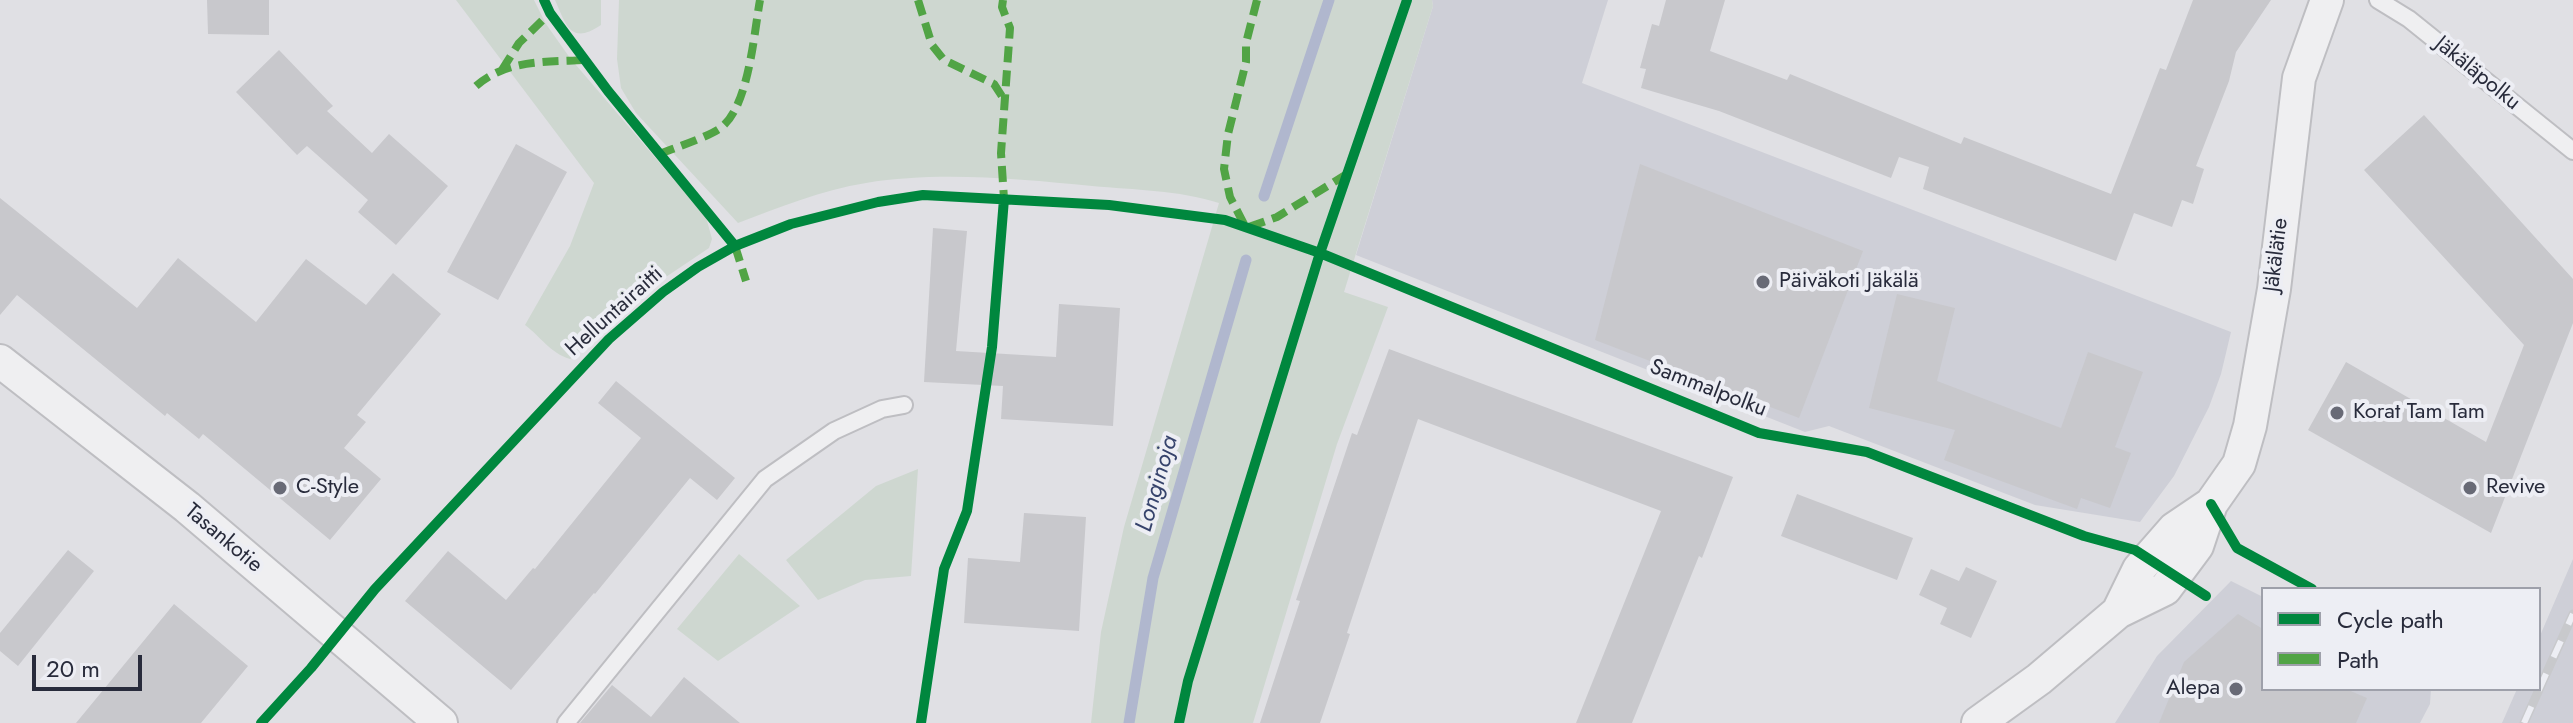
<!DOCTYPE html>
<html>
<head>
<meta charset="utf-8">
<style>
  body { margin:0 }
  #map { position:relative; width:2573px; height:723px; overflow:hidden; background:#e0e0e4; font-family:Jost,sans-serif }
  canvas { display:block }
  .legend { position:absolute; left:2261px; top:587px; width:280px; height:104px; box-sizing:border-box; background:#edeef4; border:2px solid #9ea0aa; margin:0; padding:10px 14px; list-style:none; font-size:24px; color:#282b3b }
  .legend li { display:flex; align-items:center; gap:16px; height:40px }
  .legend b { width:40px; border:2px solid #9ea0aa }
  .scale { position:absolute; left:32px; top:655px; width:110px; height:36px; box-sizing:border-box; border:4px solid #282b3b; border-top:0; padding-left:10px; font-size:24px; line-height:28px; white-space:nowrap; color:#282b3b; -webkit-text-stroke:6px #edeef4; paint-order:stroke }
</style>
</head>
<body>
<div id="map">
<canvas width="2573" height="723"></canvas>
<ul class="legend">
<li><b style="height:10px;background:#00873e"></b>Cycle path</li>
<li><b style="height:10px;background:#51a445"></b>Path</li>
</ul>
<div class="scale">20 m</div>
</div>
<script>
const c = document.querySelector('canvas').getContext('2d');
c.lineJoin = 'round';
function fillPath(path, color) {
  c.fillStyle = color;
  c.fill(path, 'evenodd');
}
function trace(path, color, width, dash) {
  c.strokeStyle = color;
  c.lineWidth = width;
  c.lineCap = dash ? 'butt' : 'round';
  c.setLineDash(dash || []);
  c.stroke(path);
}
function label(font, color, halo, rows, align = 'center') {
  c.font = font + ' Jost,sans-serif';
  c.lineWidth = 8;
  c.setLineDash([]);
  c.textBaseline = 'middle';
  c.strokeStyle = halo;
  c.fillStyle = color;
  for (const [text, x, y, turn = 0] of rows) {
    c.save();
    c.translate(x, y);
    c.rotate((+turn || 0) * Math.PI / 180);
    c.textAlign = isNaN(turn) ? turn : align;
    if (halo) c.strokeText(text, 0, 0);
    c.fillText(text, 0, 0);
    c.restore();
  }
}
const built = new Path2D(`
  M1432,0H1608L1582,83L2231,332L2221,374L2209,407L2174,476L2140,522L2035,505L1829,426L1805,432L1356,255L1433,6Z
  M2573,559V723H2502L2517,689H2539V638Z
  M2231,581L2263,597V689H2431L2430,704L2420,723H2115L2157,656Z`);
const green = new Path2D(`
  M456,0H534L546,24L570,58L706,217L712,239L709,248L654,285L570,359C550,353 541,337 525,325L570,246L594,183Z
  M555,0H601V25C570,46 566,24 555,0Z
  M619,0H1432L1433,6L1344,292L1388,307L1337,444L1253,723H1091L1101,632L1124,527L1219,203C1178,190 1135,190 1092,186C1018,179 940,171 866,183C822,190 780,207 738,223L636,113L621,88L617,59Z
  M918,469L911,576L865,580L818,600L786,560L876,486Z
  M739,554L800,606L718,661L677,629Z`);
const stream = new Path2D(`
  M1264,196L1329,0
  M1129,723L1153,578L1246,260`);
const building = new Path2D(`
  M207,0H269V35L208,34Z
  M1666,0H1725L1710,51L1787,80L1790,74L1961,144L1964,137L2111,194L2160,68L2166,70L2193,0H2271L2236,52L2229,81L2196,166L2204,169L2193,204L2182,200L2172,227L2134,213L2116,261L1923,189L1929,167L1899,157L1891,178L1719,111L1641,88L1646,69L1640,68L1652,24L1659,26Z
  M279,50L333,106L327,111L372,153L389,134L448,186L396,245L358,212L368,200L307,146L297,155L236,92Z
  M2424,115L2573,279V323L2491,533L2308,430L2346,362L2486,442L2524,345L2364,170Z
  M516,144L567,172L498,300L447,272Z
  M1640,164L1863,251L1799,418L1595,340Z
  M0,198L137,308L178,258L256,322L306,259L366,305L393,273L441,314L357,415L366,422L344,448L381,479L330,540L203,434L199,439L167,413L165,416L17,295L0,315Z
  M933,228L967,231L956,351L1056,357L1059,304L1120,308L1113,426L1001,419L1003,386L924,382Z
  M1897,294L1955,308L1937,381L2061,428L2088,352L2143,372L2115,447L2131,453L2110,508L2081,498L2077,509L1944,460L1955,430L1869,408Z
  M1389,349L1733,477L1702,558L1699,556L1632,723H1576L1661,511L1418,419L1347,633L1350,634L1320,723H1260L1300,601L1296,600L1352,433L1357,435Z
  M616,381L735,478L717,500L690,478L595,594L594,593L511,690L405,601L448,551L506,600L533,568L535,569L641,438L598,403Z
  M1797,494L1913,538L1897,580L1781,536Z
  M1024,513L1086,517L1079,631L964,623L968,558L1020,562Z
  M68,550L94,571L18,666L0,651V633Z
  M1966,567L1997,581L1971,638L1940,624L1947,608L1919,595L1931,569L1959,581Z
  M174,604L248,666L201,723H76Z
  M2238,614L2263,629V689H2346L2367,698L2356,723H2159L2184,662Z
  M684,677L740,723H580L612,685L651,717Z`);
const service = new Path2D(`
  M2378,0L2409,19L2573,151
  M566,723L765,479L834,431L882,409L904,405`);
const minor = new Path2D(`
  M0,361L187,507L441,723
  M2118,612L2139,569L2174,529L2211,504
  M1978,723L2039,679L2118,612L2165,589L2197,546L2211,504L2239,464L2250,426L2274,289L2299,78L2327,0`);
const rail = new Path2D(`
  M2524,723L2573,614`);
const quiet = new Path2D(`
  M918,0L932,45L944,60L994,84L1005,101
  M1003,0L1002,7L1010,28L1001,153L1004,199
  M1257,0L1246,43V62L1228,134L1224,169L1230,197L1246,228L1277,217L1347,174
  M502,70L519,43L550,13
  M476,86C507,59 547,62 585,60
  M659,154C674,148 714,135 723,126C749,103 754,33 760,0
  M735,246L746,281`);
const cycleway = new Path2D(`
  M544,0L550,13L608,91L735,246
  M2211,504L2237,548L2312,589
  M261,723L311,668L375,589L609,339L663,292L698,267L735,246L791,224L878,202L923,195L1109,205L1225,220L1320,253L1759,433L1867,452L2084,536L2135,550L2206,596
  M921,723L944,569L967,511L992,347L1004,199
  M1179,723L1188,681L1320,253L1407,0`);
const markers = [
  [1763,282,8,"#686a76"],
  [2337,413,8,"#686a76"],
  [280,488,8,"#686a76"],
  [2470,488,8,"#686a76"],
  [2236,689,8,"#686a76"]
];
const streetNames = [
  ["Jäkäläpolku",2477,74,39],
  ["Jäkälätie",2277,255,-83],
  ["Helluntairaitti",615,312,-42],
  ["Sammalpolku",1708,389,21],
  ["Tasankotie",223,539,40]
];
const poiNames = [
  ["Päiväkoti Jäkälä",1779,282],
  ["Korat Tam Tam",2353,413],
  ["C-Style",296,488],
  ["Revive",2486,488],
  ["Alepa",2220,689,"right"]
];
const waterNames = [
  ["Longinoja",1158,484,-74]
];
fillPath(built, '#cecfd7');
fillPath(green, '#ced7d0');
trace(stream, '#b0b7ce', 11);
fillPath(building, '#c8c8cc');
trace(service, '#bebec2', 20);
trace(minor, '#bebec2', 36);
trace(service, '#efeff1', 16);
trace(minor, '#efeff1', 32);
trace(rail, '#c8c9cc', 9);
trace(rail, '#edeef4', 6, [18]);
trace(quiet, '#51a445', 8, [16, 8]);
trace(cycleway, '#00873e', 10);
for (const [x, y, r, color] of markers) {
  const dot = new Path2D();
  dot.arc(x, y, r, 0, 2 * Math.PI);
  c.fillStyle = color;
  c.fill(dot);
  trace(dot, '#edeef4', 3);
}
label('22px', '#282b3b', '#edeef4', streetNames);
label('22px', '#282b3b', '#edeef4', poiNames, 'left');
label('italic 24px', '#36436c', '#edeef4', waterNames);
</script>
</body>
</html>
